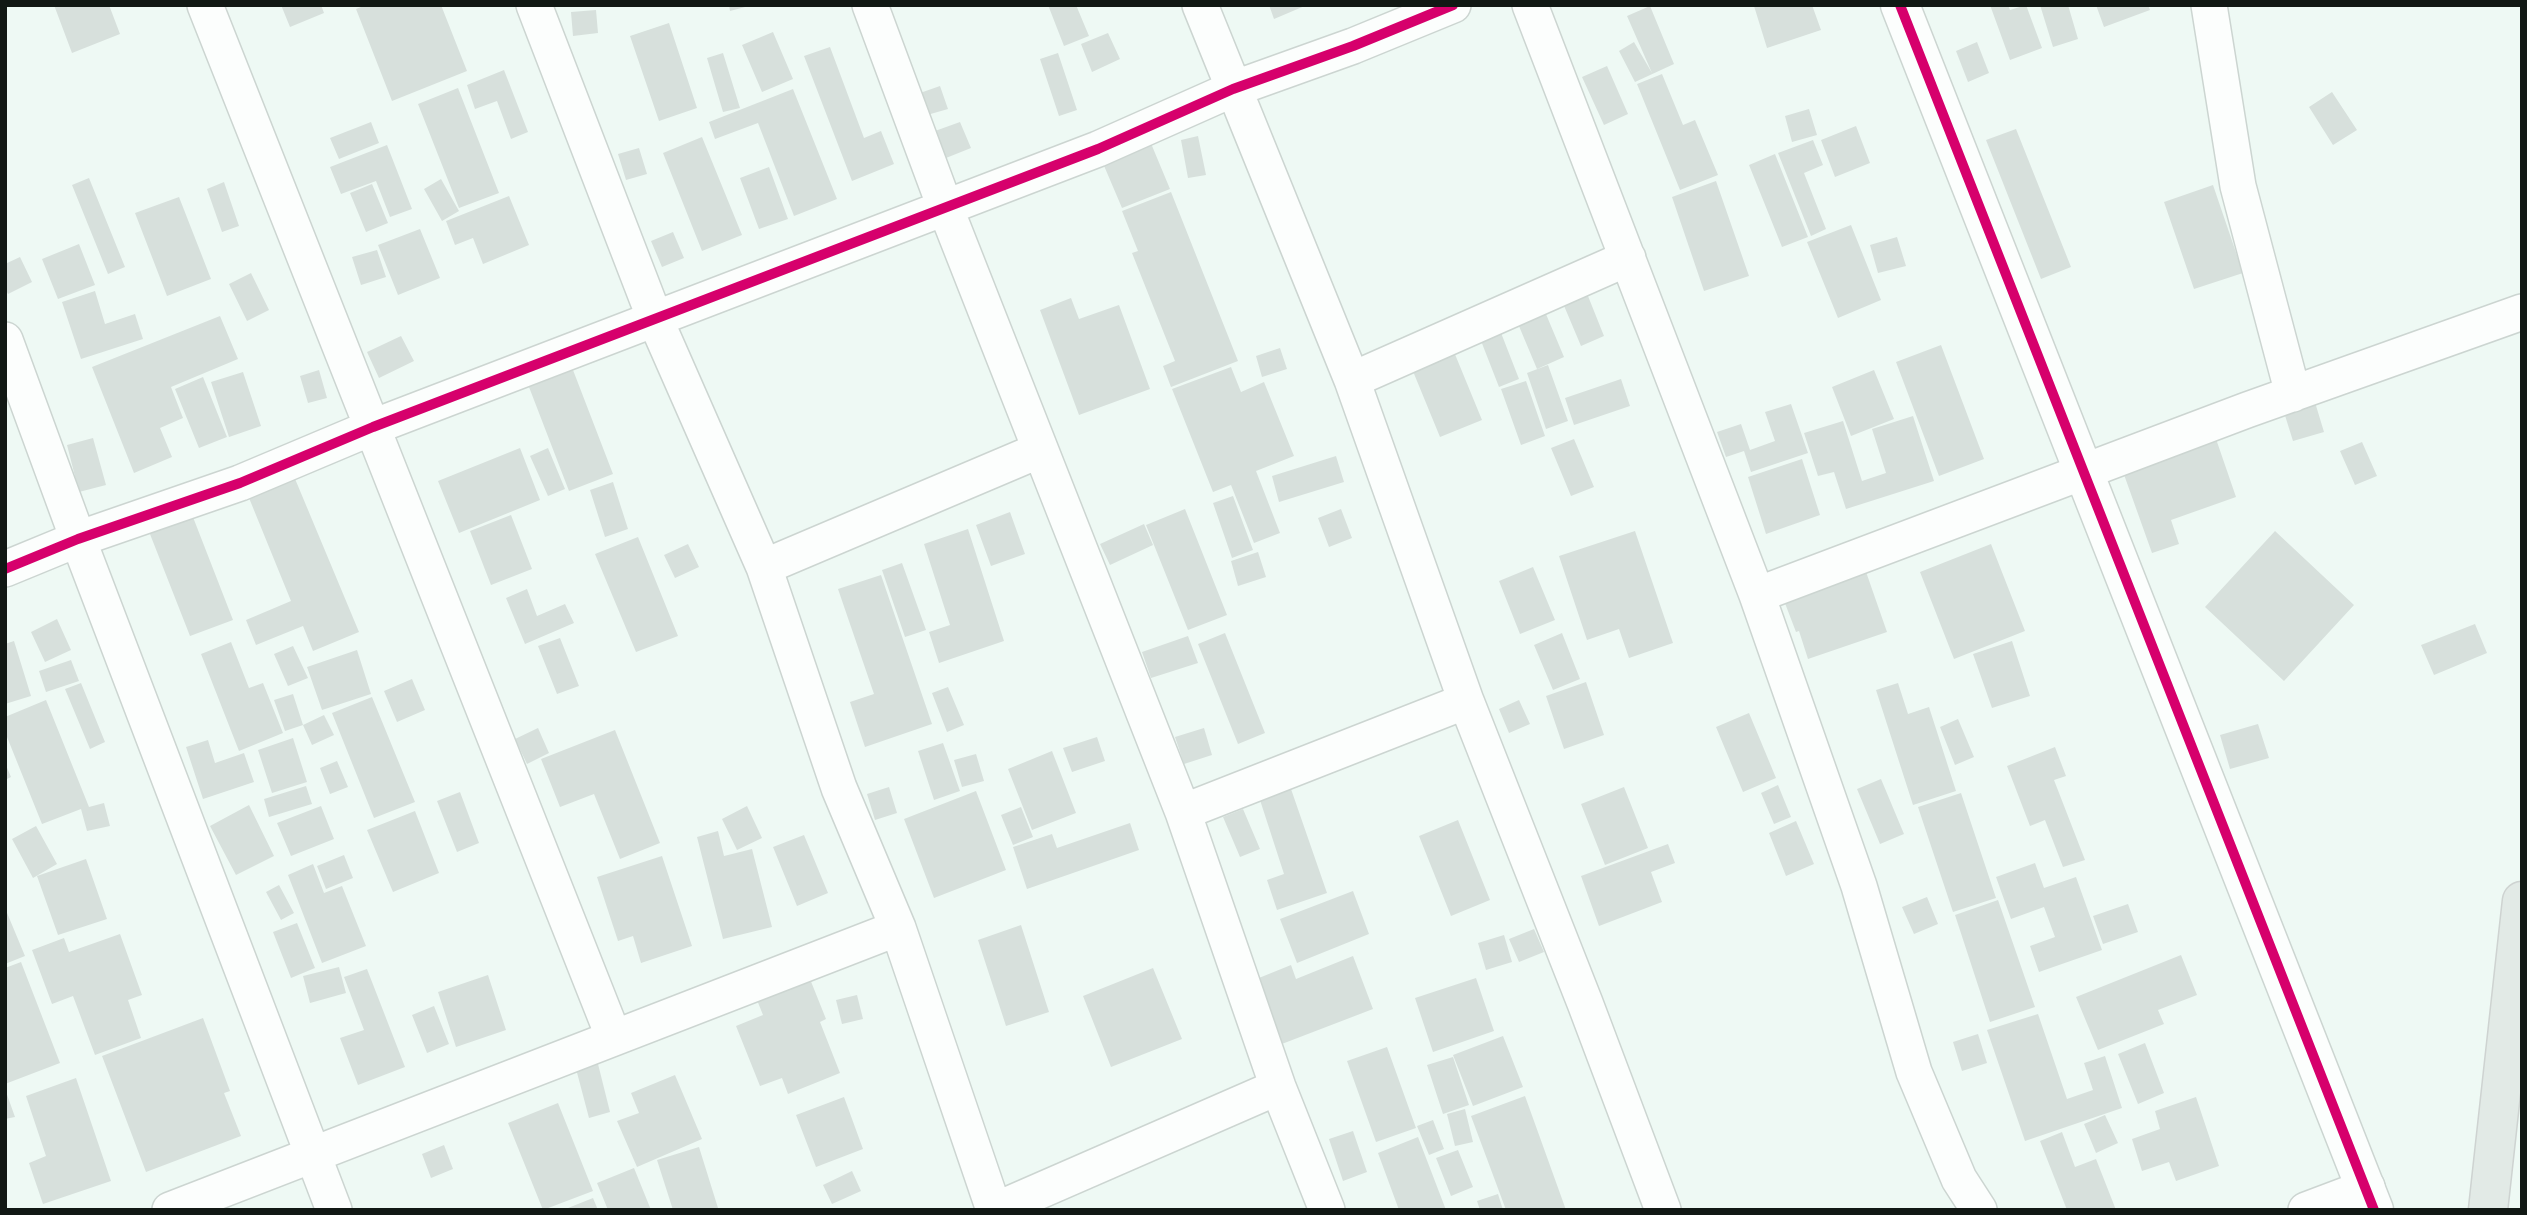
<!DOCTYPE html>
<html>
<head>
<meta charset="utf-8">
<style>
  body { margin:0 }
  #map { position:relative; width:2527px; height:1215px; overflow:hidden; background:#eef9f4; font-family:Barlow,sans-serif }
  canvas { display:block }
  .frame { position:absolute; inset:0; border:7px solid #111814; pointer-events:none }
</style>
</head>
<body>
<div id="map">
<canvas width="2527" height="1215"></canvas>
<div class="frame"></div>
</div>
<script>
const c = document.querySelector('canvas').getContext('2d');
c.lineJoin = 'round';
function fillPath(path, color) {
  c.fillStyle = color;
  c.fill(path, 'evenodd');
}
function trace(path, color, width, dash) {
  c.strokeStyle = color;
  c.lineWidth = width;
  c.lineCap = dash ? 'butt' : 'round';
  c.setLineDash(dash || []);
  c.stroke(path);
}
const building = new Path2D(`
  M54,5H109L120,34L72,53Z
  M281,5H321L324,13L290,27Z
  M366,5H441L467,71L392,101L356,9Z
  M729,5H749V6L730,11Z
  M1048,5H1076L1089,36L1064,46Z
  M1269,5H1307L1274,19Z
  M1812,5L1821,30L1767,48L1754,6Z
  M1990,5H2008L2010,10L2026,5L2042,48L2010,60Z
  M2040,5H2068L2078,39L2053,47Z
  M2096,5H2148L2150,10L2104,27Z
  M1650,6L1674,64L1635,82L1619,51L1634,42L1652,73L1627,16Z
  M596,10L598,33L573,36L571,12Z
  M669,23L697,108L659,121L630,36Z
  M773,32L793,79L762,92L742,45Z
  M1108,33L1120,59L1092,72L1081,44Z
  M1977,42L1989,73L1968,82L1956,51Z
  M830,47L864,138L881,131L894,164L852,181L804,56Z
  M723,53L740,108L723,112L707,58Z
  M1058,53L1077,110L1059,116L1040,59Z
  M1607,66L1628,114L1604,125L1582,77Z
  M504,70L528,132L511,139L497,101L475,109L467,85Z
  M1662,74L1683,125L1695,120L1718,175L1680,190L1637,84Z
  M940,86L948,109L927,115L920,93Z
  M458,88L499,193L459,208L418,104Z
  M793,89L837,199L794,216L758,123L715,139L709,122Z
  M2332,92L2357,130L2333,145L2309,107Z
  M1809,109L1817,135L1792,142L1785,116Z
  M371,122L379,143L339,159L330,138Z
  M960,122L971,148L946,158L935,131Z
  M1856,126L1870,163L1835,177L1821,140Z
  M2016,129L2071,267L2041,279L1986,140Z
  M1198,136L1206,175L1188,178L1181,140Z
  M702,137L742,235L702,251L663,153Z
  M1813,140L1823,165L1804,173L1826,229L1811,236L1778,153Z
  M1150,141L1170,189L1122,208L1102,161Z
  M387,145L412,209L390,217L376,181L341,194L330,167Z
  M639,148L647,174L626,180L618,154Z
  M1775,154L1808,237L1782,247L1749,165Z
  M769,167L788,219L759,229L740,178Z
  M89,178L125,267L108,274L72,185Z
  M441,179L459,211L442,221L424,189Z
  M1716,181L1749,276L1704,291L1672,197Z
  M224,182L239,226L222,232L207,189Z
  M372,184L388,223L366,232L350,193Z
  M2213,185L2243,273L2194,289L2164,202Z
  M1171,192L1238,361L1171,387L1163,366L1175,361L1132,253L1138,251L1122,211Z
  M509,196L529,245L483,264L473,238L455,245L446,221Z
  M179,197L211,279L167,296L135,213Z
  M1851,225L1881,300L1838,318L1807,242Z
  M420,229L440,278L398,295L378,245Z
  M673,232L684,258L662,267L651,241Z
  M1897,237L1906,266L1878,273L1870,245Z
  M79,244L95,285L58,299L42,259Z
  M377,250L386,277L361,285L352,257Z
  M20,257L32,282L8,294L5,288V264Z
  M251,273L269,310L247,321L229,284Z
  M95,291L105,324L135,314L143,339L81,359L62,302Z
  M1586,291L1604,336L1581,346L1562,301Z
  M1071,298L1079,319L1119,305L1150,389L1079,415L1040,310Z
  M1489,302L1519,379L1499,387L1469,310Z
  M1543,307L1564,357L1537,369L1516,319Z
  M220,316L238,359L171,387L183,418L160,428L172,457L134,473L92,367Z
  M401,336L414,361L379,378L367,352Z
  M1941,345L1984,459L1939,476L1896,362Z
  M1452,347L1482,420L1440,437L1410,364Z
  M1280,348L1287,369L1262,377L1256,356Z
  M1548,365L1568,421L1546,429L1527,373Z
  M1231,367L1241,392L1264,382L1294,456L1256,471L1280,533L1254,543L1231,485L1213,492L1172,389Z
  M319,370L327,398L308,403L300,376Z
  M573,370L613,474L569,491L529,387Z
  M1874,370L1894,419L1851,436L1832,387Z
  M243,372L261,426L229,437L211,382Z
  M203,377L227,437L199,448L175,389Z
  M1621,379L1630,406L1574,425L1565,398Z
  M1526,381L1545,436L1521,445L1501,389Z
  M2314,399L2324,432L2293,441L2283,409Z
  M1791,404L1808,453L1751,472L1744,451L1726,457L1717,432L1741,424L1750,450L1775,441L1765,412Z
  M1913,416L1934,481L1846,509L1834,472L1818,476L1804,433L1843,421L1862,481L1886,473L1872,429Z
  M2215,436L2236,497L2171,520L2179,544L2152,553L2122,469Z
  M93,438L106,485L79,492L67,445Z
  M1574,439L1594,487L1571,496L1551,448Z
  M2362,442L2377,476L2355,485L2340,451Z
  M520,448L540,500L459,533L438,481Z
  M548,448L565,489L548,496L530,456Z
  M1336,456L1344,482L1279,502L1272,476Z
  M1802,459L1820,515L1766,534L1748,477Z
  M293,474L359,632L313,651L303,626L256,645L246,620L291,601L247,493Z
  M613,482L628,529L605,537L590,490Z
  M1233,496L1253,550L1232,558L1213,503Z
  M1185,509L1227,615L1188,630L1146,525Z
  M1341,509L1352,538L1329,547L1318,518Z
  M191,512L233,620L190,636L148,529Z
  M1010,512L1025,554L991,566L976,525Z
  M511,515L532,569L491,585L470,531Z
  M1144,524L1153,545L1110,565L1100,544Z
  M968,529L1004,641L939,663L929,632L950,625L924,544Z
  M1635,531L1673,643L1629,658L1619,629L1587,640L1559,556Z
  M2275,531L2354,605L2284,681L2205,607Z
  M638,537L678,636L636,652L595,554Z
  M688,544L699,567L675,578L664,555Z
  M1991,544L2025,631L1954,659L1920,572Z
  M1258,552L1266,577L1238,586L1231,561Z
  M902,563L926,630L905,637L882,570Z
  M1533,567L1555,620L1520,634L1499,581Z
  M1865,569L1887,632L1808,659L1799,631L1796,632L1783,598Z
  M881,575L932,724L865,747L850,702L874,694L838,589Z
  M527,589L537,616L565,604L574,623L525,644L506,598Z
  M57,619L71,650L45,662L31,632Z
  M2475,624L2487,653L2434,675L2421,645Z
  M1225,633L1265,733L1238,744L1198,644Z
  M1562,633L1580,679L1553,690L1534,645Z
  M1188,636L1198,663L1151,678L1142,652Z
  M560,638L579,686L557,694L538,646Z
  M14,641L31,696L5,704V644Z
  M2012,641L2030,696L1992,708L1973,654Z
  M231,642L249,688L263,683L283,733L239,751L201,654Z
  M293,646L308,678L288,686L274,654Z
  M357,650L371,694L322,710L307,667Z
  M71,660L79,681L46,692L39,671Z
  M412,679L425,710L397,722L384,691Z
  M1586,682L1604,735L1564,749L1546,696Z
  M81,683L105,742L90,749L65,689Z
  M1898,683L1908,714L1929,707L1956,791L1913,805L1876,690Z
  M948,687L964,725L947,732L932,693Z
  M293,694L303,725L324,715L334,735L312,745L303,725L285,731L274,700Z
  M372,697L415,802L374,818L332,713Z
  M46,700L89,807L104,803L110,826L87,831L81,809L42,824L5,732V717Z
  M1519,700L1530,724L1509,733L1499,709Z
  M1749,713L1776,778L1743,792L1716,727Z
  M1958,719L1974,757L1955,765L1940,727Z
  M2258,724L2269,758L2230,769L2220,735Z
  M538,728L549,753L527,764L515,739Z
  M1204,728L1212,755L1184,764L1175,737Z
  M615,730L660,843L620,859L594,794L560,807L541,759Z
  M1097,737L1105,761L1072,772L1063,748Z
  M293,738L307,782L272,793L258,750Z
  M208,740L215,763L244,753L254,782L203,799L186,747Z
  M943,743L960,791L934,800L918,751Z
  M2055,747L2066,776L2054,780L2085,860L2063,867L2045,820L2030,826L2007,766Z
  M1052,751L1076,813L1032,830L1008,769Z
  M976,754L984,781L962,787L954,760Z
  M337,761L348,787L330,794L320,768Z
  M5,763L11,777L5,780Z
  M1881,779L1904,834L1880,844L1857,789Z
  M1778,785L1791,817L1774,824L1761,793Z
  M306,786L312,804L269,817L264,799Z
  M889,787L897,813L875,820L867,794Z
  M1624,787L1648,848L1605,865L1581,804Z
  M1291,789L1327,893L1277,910L1267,880L1284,874L1260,800Z
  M976,791L1006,870L934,898L904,819Z
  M460,792L479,843L457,852L437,801Z
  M1961,793L1996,898L1953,912L1918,807Z
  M249,805L274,856L236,875L210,826Z
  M321,806L334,839L291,856L277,823Z
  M747,806L762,838L737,850L722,819Z
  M1021,807L1033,837L1013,845L1001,815Z
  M1243,809L1260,849L1240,857L1223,817Z
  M415,811L439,873L393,892L367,830Z
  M1458,820L1490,900L1451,916L1419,836Z
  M1796,821L1814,864L1786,876L1769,833Z
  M1130,823L1139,850L1027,889L1013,847L1052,834L1057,848Z
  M36,826L57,864L33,878L12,839Z
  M718,831L724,856L752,849L772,927L723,939L697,837Z
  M804,835L828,893L797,906L773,847Z
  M1668,844L1675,863L1651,872L1662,902L1599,926L1581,876Z
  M344,855L353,878L326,889L317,866Z
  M662,856L692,946L641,963L633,936L618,941L597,877Z
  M86,859L107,919L58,935L37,876Z
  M2035,863L2044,888L2076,877L2102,950L2039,972L2030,946L2055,937L2044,907L2011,919L1996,877Z
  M313,864L324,893L342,886L366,946L322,963L288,875Z
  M279,885L294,913L281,920L266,892Z
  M1353,891L1369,934L1297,963L1280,919Z
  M1927,897L1938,924L1914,934L1902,907Z
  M1998,900L2035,1007L1990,1022L1955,915Z
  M2128,904L2138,932L2103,944L2093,916Z
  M5,908L25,956L5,964Z
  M297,923L315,968L291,978L273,932Z
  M1021,925L1049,1012L1006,1026L978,940Z
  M1534,929L1544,952L1519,962L1509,939Z
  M120,934L142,995L128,1000L141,1038L95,1055L73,996L52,1004L32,950L64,938L69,952Z
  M1504,935L1512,962L1486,970L1478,943Z
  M2181,955L2197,995L2158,1010L2164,1024L2098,1050L2076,997Z
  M1353,956L1373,1009L1274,1047L1249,982L1291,965L1296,979Z
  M21,962L60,1063L5,1084V968Z
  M339,967L346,993L310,1003L303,976Z
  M1153,968L1182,1039L1111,1067L1083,996Z
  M367,969L405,1067L358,1085L340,1038L364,1030L344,977Z
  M808,974L826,1019L820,1022L840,1073L788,1094L782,1078L760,1086L736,1026L763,1015L755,995Z
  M488,975L506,1030L456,1047L438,992Z
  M1476,978L1494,1031L1433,1052L1415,998Z
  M857,995L863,1019L842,1024L836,1000Z
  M434,1006L449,1044L427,1053L412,1015Z
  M2038,1014L2067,1099L2093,1090L2084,1063L2105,1056L2122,1108L2025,1141L1987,1030Z
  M203,1018L230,1091L224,1093L241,1136L146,1172L102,1056Z
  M1978,1034L1987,1063L1962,1071L1953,1042Z
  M1503,1036L1523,1087L1473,1106L1453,1055Z
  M2145,1043L2164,1093L2138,1104L2118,1054Z
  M1387,1047L1416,1128L1376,1142L1347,1061Z
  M1453,1057L1469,1105L1443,1114L1427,1065Z
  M597,1060L610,1112L589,1118L575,1065Z
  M675,1075L702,1139L637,1167L617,1121L639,1113L631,1093Z
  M76,1078L111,1181L43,1204L29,1163L46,1156L26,1096Z
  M5,1089L15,1117L5,1119Z
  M1525,1096L1566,1210H1506L1471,1116Z
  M844,1097L863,1149L816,1167L796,1115Z
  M2196,1097L2219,1166L2176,1181L2169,1162L2142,1171L2132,1139L2160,1129L2155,1111Z
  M558,1103L593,1191L543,1210L508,1123Z
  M1465,1109L1473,1142L1455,1146L1447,1114Z
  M2105,1115L2118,1143L2096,1153L2084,1124Z
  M1433,1120L1444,1149L1429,1155L1417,1126Z
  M1353,1131L1367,1172L1343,1181L1329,1139Z
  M2062,1132L2075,1167L2096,1159L2116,1210H2067L2040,1141Z
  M1418,1137L1446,1210H1399L1378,1153Z
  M444,1145L453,1169L431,1178L422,1154Z
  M699,1147L718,1208L711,1210H673L657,1160Z
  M1458,1150L1473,1187L1451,1196L1436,1158Z
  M634,1168L651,1210H608L597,1183Z
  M852,1171L861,1191L832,1204L823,1185Z
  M1498,1194L1503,1210H1480L1477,1201Z
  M593,1198L598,1210H563Z`);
const street = new Path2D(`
  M205,5L614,1038
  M534,5L655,319L764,567L839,788L898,928L994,1210
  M870,5L945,207L1183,812L1278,1087L1327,1210
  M1200,5L1352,380L1466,701L1585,1003L1663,1210
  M1530,5L1757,595L1859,886L1914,1072L1959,1179L1979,1210
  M2209,5L2238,186L2293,394
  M5,340L78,539L334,1210
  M1352,380L1628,258
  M764,567L1040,450
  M5,569L78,539L240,483L373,427L1098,149L1233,89L1353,46L1453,5
  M1757,595L2247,410L2522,312
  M1183,812L1466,701
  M170,1210L898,928
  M996,1210L1278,1087
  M2306,1210L2367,1187`);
const secondary = new Path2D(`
  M1900,5L2374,1210`);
const primary = new Path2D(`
  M2488,1210L2522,901`);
const cycleway = new Path2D(`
  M1900,5L2374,1210
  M5,569L78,539L240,483L373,427L1098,149L1233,89L1353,46L1453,5`);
fillPath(building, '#d7e0dc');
trace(street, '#ccd5d1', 38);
trace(secondary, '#ccd5d1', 41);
trace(primary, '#ced3d1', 41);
trace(street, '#fcfefd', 35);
trace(secondary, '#fcfefd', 38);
trace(primary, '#e2eae6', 38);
trace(cycleway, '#d6006c', 10);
</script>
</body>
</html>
